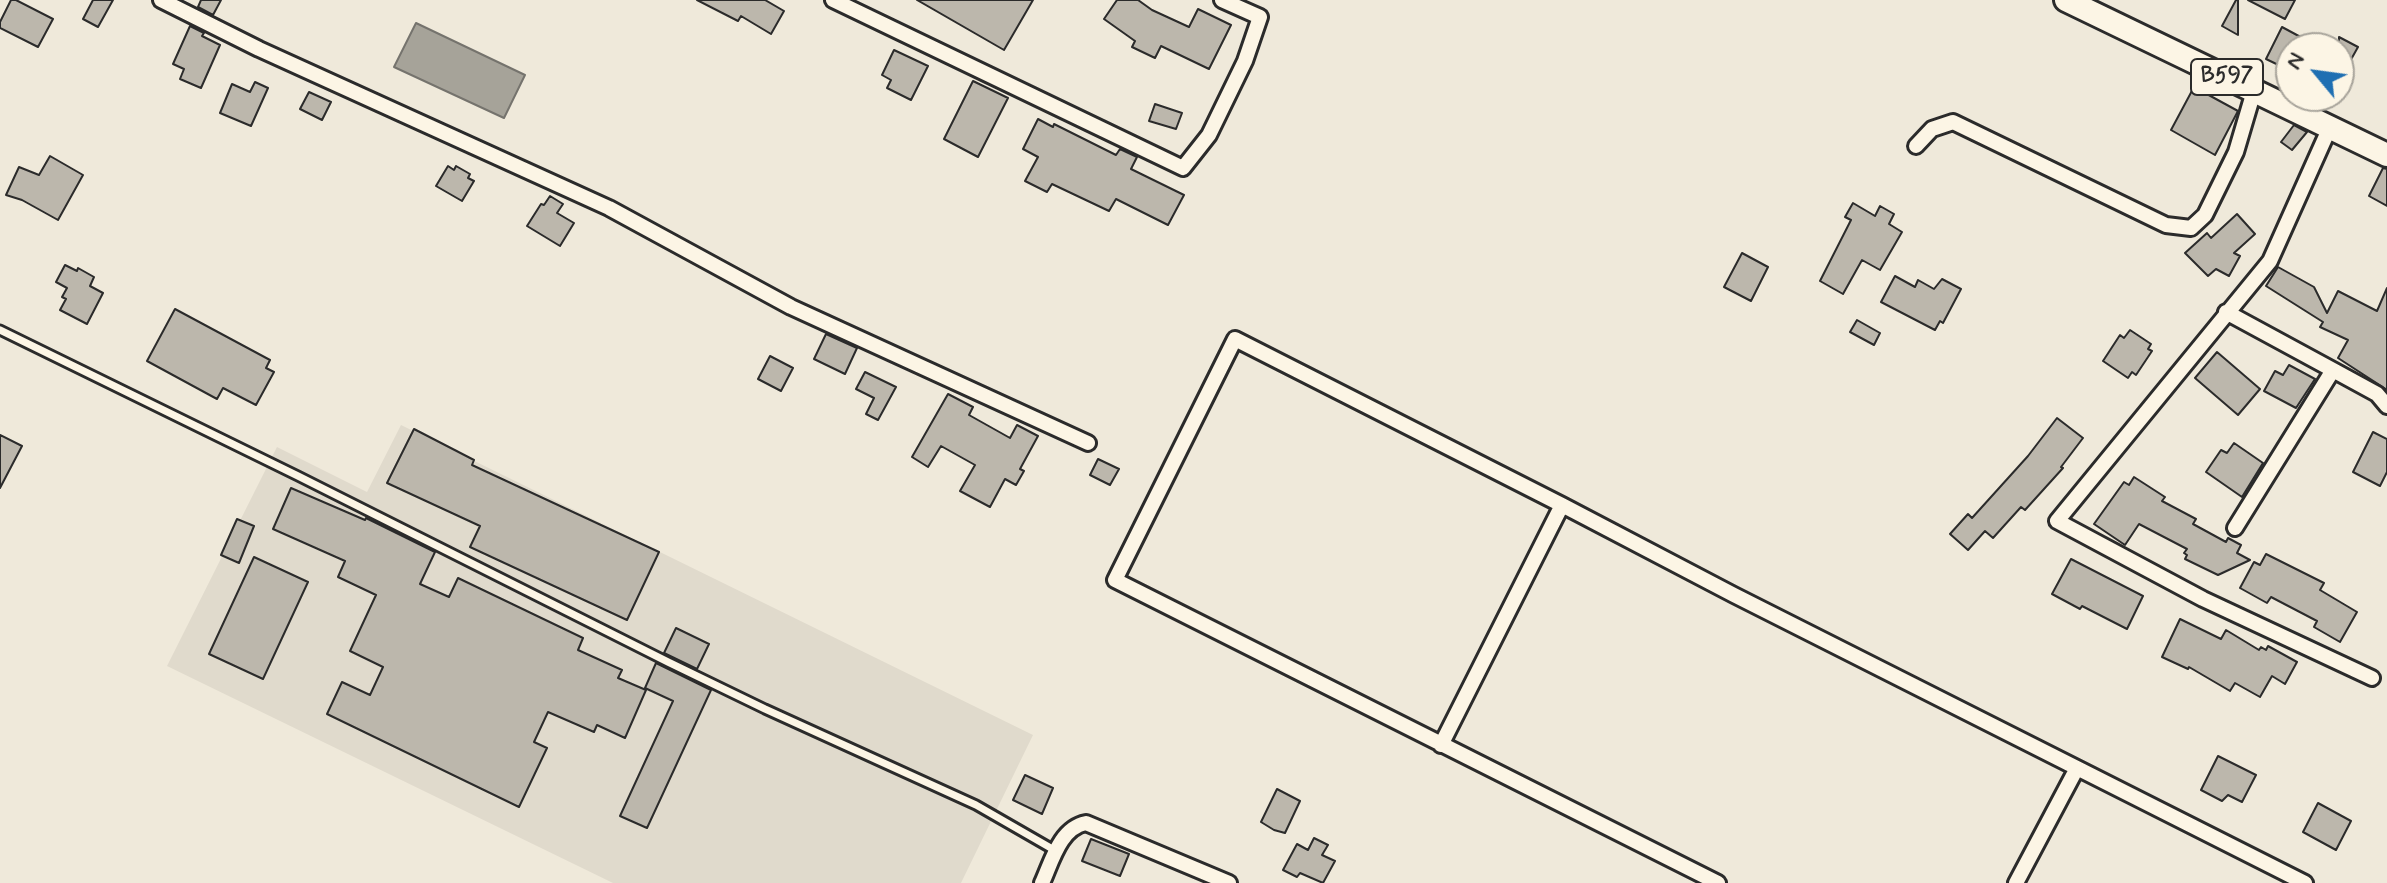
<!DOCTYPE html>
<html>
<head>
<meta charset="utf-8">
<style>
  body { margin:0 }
  #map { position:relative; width:2387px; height:883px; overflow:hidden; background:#efe9da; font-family:Mynerve,sans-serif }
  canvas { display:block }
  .north { position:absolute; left:2275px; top:32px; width:80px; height:80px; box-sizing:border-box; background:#fcf5e5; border:2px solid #a8a49b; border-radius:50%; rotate:299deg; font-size:22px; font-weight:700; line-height:32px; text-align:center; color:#2b2b2b }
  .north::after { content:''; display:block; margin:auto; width:28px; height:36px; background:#1f6fb2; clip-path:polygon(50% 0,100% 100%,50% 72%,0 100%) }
</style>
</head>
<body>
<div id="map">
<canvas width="2387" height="883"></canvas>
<div class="north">N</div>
</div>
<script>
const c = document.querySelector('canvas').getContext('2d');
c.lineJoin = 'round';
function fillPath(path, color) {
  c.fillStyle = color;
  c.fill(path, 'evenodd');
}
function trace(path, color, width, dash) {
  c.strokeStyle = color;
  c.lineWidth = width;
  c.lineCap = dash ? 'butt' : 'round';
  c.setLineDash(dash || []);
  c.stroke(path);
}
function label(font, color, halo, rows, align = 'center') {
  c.font = font + ' Mynerve,sans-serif';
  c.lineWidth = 8;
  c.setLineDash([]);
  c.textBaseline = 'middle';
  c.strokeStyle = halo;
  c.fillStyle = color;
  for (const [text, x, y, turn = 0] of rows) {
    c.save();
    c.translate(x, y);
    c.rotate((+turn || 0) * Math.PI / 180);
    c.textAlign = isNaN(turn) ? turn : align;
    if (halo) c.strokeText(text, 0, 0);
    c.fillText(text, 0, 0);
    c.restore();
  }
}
const built = new Path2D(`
  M401,425L1033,735L961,883H613L167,666L277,447L367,492Z`);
const water = new Path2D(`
  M416,23L525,75L504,118L394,67Z`);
const building = new Path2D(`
  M11,0H16L53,19L38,47L0,28V22Z
  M93,0H113L98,27L83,19Z
  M201,0H221L213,15L198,7Z
  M697,0H765L784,11L771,34L741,16L738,21Z
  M917,0H1033L1004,50Z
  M1117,0H1138L1152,10L1189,27L1198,9L1231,25L1209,69L1161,46L1155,58L1132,47L1135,41L1104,19Z
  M2236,0H2238V35L2222,26Z
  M2248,0H2295L2285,19Z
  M190,26L204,33L202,36L220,45L201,88L180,79L184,69L173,64Z
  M2282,27L2321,48H2291V71L2266,59Z
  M2339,37L2358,47L2339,81Z
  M894,50L928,66L911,100L887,88L891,80L882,75Z
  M973,81L1008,98L978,157L944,139Z
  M255,82L268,88L251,126L220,113L232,84L250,92Z
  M2194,87L2238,111L2215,155L2171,130Z
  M309,92L331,102L322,120L300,109Z
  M1155,104L1182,113L1176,129L1149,121Z
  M1038,119L1053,127L1054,124L1116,155L1120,149L1137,157L1131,169L1184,195L1168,225L1116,199L1109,211L1052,184L1047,192L1025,181L1038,157L1023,149Z
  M2294,125L2307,132L2292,150L2281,142Z
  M50,156L83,175L58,220L22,200L6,195L19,167L39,175Z
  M448,166L454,170L456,166L470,174L468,178L474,181L462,201L436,186Z
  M2383,168L2387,169V206L2369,196Z
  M550,196L563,204L557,213L574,223L560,246L527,226L541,204L544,205Z
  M1853,203L1875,216L1880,206L1894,214L1889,224L1902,232L1880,270L1862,260L1843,294L1820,281L1851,220L1845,217Z
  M2237,214L2255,234L2234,253L2240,256L2229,276L2216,269L2208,276L2185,253L2207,233L2211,238Z
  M1742,253L1768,267L1751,301L1724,287Z
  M65,265L77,271L78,268L94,277L90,286L103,293L87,324L60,310L66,299L62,297L67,288L56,282Z
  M2278,267L2314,287L2327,313L2338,291L2377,311L2387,288V390L2338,358L2348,340L2320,327L2323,322L2266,286Z
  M1895,276L1915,287L1918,280L1934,289L1942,279L1961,289L1943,323L1940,321L1935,330L1881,302Z
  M175,309L270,360L266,368L274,372L256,405L223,388L217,399L147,361Z
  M1857,320L1880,333L1874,345L1850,332Z
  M2130,330L2151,344L2148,349L2152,351L2136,375L2132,372L2128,378L2103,361L2120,335L2124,338Z
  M826,334L857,348L845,374L814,359Z
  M2217,352L2260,389L2238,415L2195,378Z
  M770,356L793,368L781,391L758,379Z
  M2289,365L2315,379L2296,408L2264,391L2275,371L2283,375Z
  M865,372L896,387L878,420L866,414L874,398L856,389Z
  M948,394L973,407L969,415L1010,438L1017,425L1038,436L1020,469L1024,471L1016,485L1005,479L990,507L960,491L975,465L941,446L928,467L912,457Z
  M2057,418L2083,438L2061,467L2063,468L2025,510L2021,507L1993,538L1985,531L1968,550L1950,534L1968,514L1972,518L2028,456Z
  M414,429L474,460L472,465L659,552L627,620L470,547L480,526L387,483Z
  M2373,432L2387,439V472L2380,486L2353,472Z
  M0,435L22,446L0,488Z
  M2234,443L2263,463L2242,497L2206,472L2221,450L2227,453Z
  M1098,459L1119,469L1110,485L1090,475Z
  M2134,477L2165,497L2162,501L2196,519L2193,524L2226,542L2228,538L2241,545L2237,553L2250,560L2218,575L2185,559L2187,555L2184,553L2187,549L2139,524L2125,545L2094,524L2124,482L2129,485Z
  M291,488L365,520L366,518L435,552L420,584L449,597L458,578L583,638L578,650L622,670L618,678L646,690L625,738L597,725L594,732L548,712L534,742L547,748L519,807L327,714L342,682L370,695L383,667L350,651L376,595L338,577L345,561L273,529Z
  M237,519L254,526L239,563L221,555Z
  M2266,554L2324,583L2320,590L2357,612L2340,642L2314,627L2317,621L2271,597L2267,603L2240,588L2254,562L2260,565Z
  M254,557L308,582L263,679L209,654Z
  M2071,559L2143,596L2127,629L2082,606L2080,609L2052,594Z
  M2180,619L2221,639L2226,630L2259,650L2261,647L2266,650L2268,646L2297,662L2285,684L2272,676L2260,697L2235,683L2230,691L2189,667L2188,669L2162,657Z
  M676,628L709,644L697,669L664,653Z
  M656,663L711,690L647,828L620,816L673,701L645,688Z
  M2218,756L2256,775L2242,802L2228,795L2222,801L2201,790Z
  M1025,775L1053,788L1042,814L1013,800Z
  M1277,789L1300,801L1285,833L1274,830L1261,822Z
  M2318,803L2351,821L2336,850L2303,832Z
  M1314,838L1328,845L1322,855L1335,861L1323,883L1300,873L1297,877L1283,870L1297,844L1308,850Z
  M1091,839L1129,854L1120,876L1082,861Z`);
const lane = new Path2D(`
  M0,330L298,476L668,662L765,709L976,805L1056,851`);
const street = new Path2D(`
  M161,0L259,49L609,208L791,307L1088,443
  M833,0L1183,168L1209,135L1245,61L1260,17L1222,0
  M2330,127L2270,261L2057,521L2203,599L2372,678
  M1916,146L1932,129L1953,122L2166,225L2191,228L2205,215L2236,152L2254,91
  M2226,312L2333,370L2235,528
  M2333,370L2377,394L2387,406
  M1441,745L1562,505
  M1042,883C1052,861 1060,828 1086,823L1229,883
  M1718,883L1115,580L1235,339L1562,505L1734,595L2305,883
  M2016,883L2077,768`);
const primary = new Path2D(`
  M2066,0L2387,155`);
const shields = [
  [2227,77,72]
];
const shieldNames = [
  ["B597",2227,77]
];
fillPath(built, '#e0dacc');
fillPath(water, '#a6a399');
trace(water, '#75736d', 2);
fillPath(building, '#bcb7ac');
trace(building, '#2b2b2b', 2);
trace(lane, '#2b2b2b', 13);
trace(street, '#2b2b2b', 20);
trace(primary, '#2b2b2b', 28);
trace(lane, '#fcf5e5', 7);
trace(street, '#fcf5e5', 14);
trace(primary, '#fcf5e5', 22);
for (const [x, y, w] of shields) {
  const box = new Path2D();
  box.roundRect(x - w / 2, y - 18, w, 36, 6);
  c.fillStyle = '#fcf5e5';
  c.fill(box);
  trace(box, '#2b2b2b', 2);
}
label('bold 22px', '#2b2b2b', null, shieldNames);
</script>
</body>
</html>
